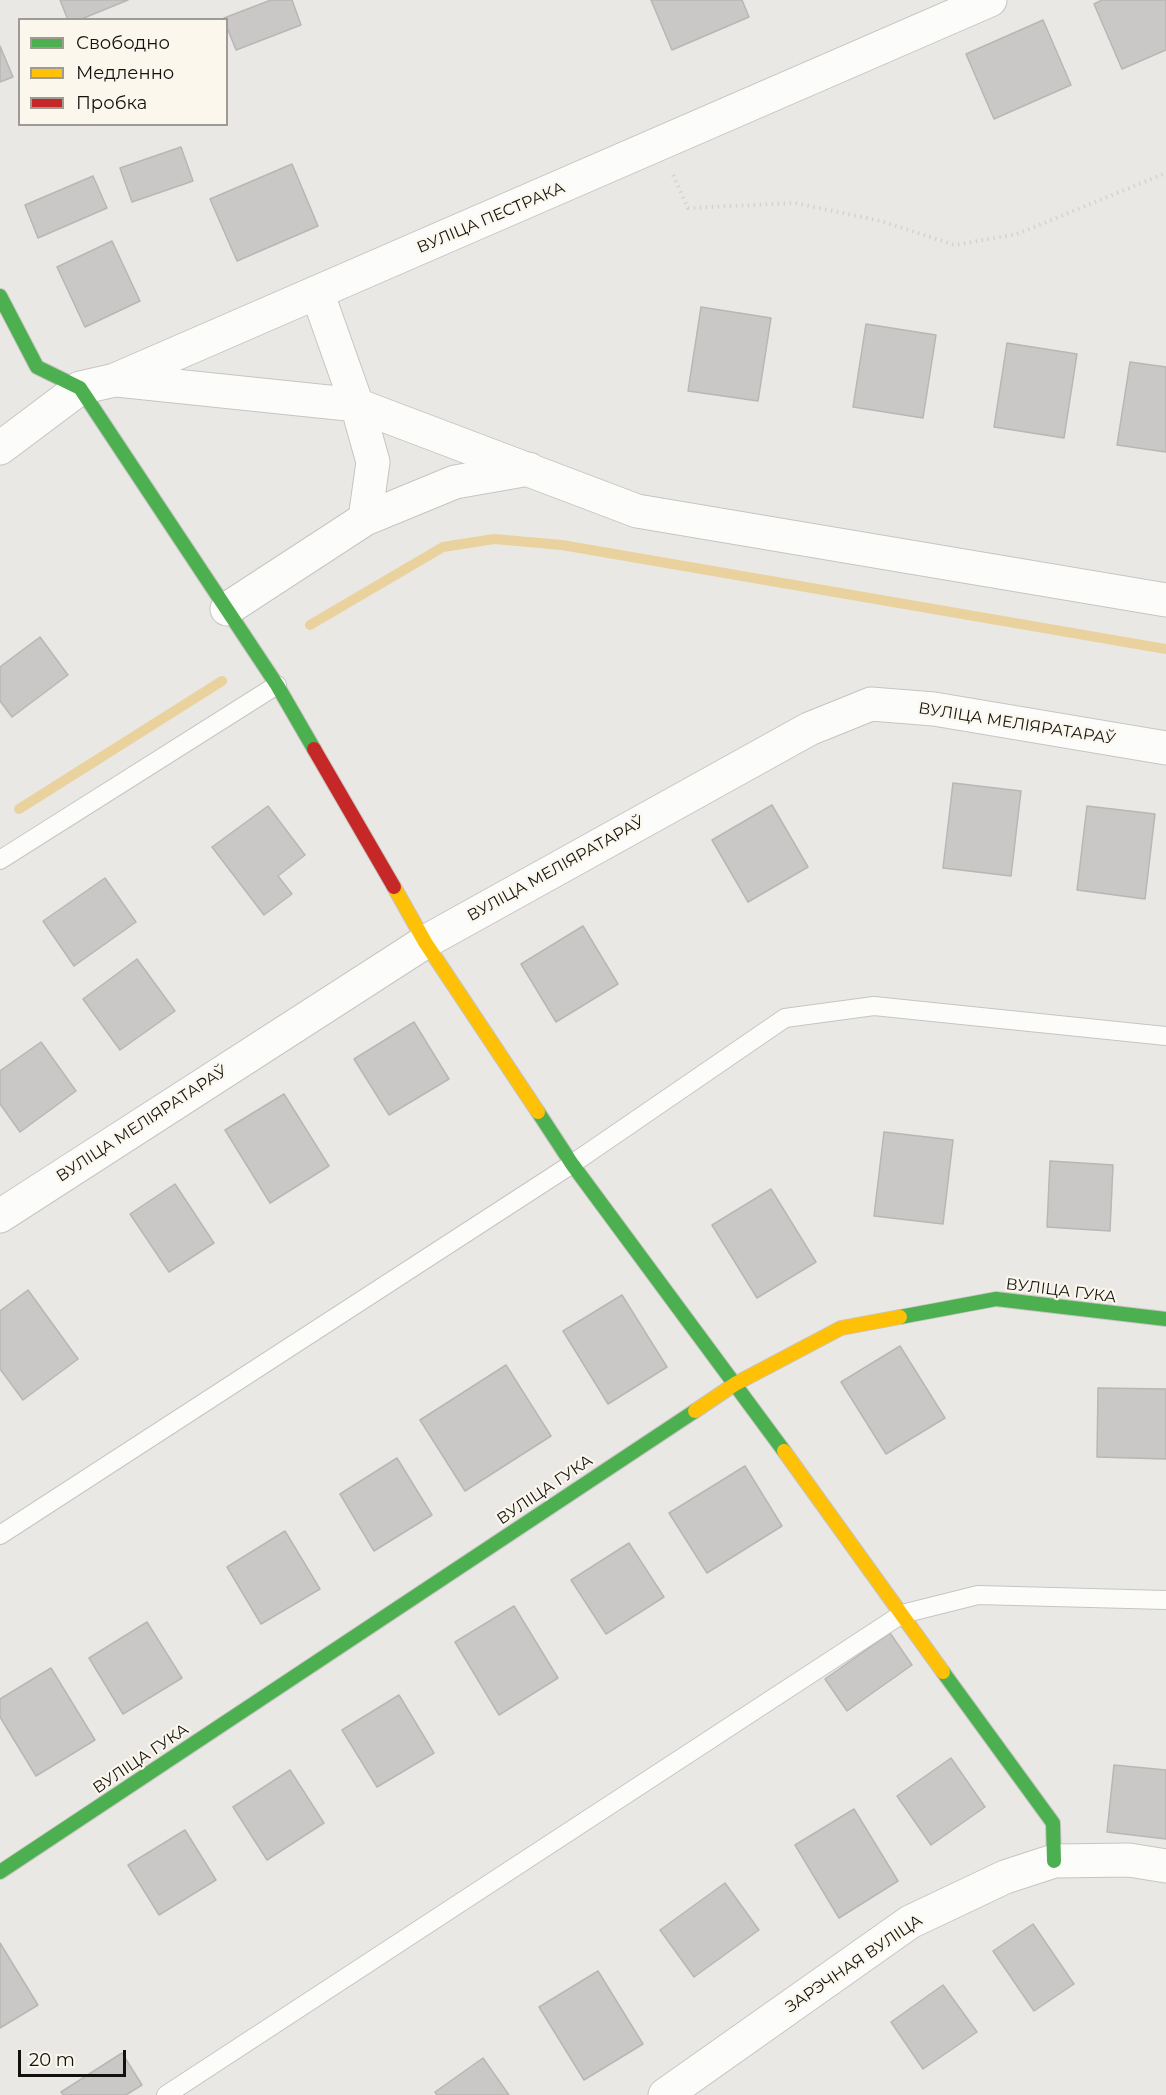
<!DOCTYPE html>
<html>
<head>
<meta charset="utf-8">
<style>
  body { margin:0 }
  #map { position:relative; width:1166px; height:2095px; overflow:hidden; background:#eae8e4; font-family:Montserrat,sans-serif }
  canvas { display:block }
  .legend { position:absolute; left:18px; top:18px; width:210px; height:108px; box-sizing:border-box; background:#fbf7ed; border:2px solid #9e9b94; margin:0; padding:8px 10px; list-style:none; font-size:18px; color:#12110e }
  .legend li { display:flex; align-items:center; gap:12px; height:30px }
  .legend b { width:30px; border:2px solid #9e9b94 }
  .scale { position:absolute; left:18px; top:2050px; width:108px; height:27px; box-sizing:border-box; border:3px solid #12110e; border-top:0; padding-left:8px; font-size:18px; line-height:21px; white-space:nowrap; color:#12110e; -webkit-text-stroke:4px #fbf7ed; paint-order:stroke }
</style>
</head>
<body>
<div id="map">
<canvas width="1166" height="2095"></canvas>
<ul class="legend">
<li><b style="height:8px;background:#4caf50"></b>Свободно</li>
<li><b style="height:8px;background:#ffc107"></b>Медленно</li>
<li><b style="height:8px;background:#c62828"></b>Пробка</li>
</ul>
<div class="scale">20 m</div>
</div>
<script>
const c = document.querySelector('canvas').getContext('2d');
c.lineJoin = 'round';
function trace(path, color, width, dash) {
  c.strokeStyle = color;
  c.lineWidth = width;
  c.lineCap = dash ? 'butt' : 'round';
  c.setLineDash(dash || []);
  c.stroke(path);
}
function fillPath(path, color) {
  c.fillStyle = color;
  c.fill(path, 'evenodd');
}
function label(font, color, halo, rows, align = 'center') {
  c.font = font + ' Montserrat,sans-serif';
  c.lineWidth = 4.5;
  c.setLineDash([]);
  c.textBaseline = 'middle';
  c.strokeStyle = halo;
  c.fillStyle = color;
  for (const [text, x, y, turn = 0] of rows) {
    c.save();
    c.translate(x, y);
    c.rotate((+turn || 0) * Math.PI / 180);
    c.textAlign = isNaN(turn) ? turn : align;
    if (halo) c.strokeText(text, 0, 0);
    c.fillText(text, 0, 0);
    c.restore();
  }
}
const stream = new Path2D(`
  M310,625L443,547L494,539L562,545L1166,649
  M19,809L222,681`);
const building = new Path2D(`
  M60,0H128L79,20H68Z
  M271,0H292L301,25L236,50L226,25V20L224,18Z
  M651,0H742L749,17L672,50Z
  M1102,0H1166V50L1122,69L1094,4Z
  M1043,20L1071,85L994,119L966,54Z
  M0,46L13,77L0,82Z
  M181,147L193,181L132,202L120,168Z
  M292,164L318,226L237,261L210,199Z
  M93,176L107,208L38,238L25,205Z
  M112,241L140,301L85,327L57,267Z
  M701,307L771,318L758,401L688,391Z
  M866,324L936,335L923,418L853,407Z
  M1007,343L1077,354L1064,438L994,427Z
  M1130,362L1166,367V452L1117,445Z
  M40,637L68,675L12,717L0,701V667Z
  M953,783L1021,791L1011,876L943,868Z
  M772,805L808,867L748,902L712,840Z
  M268,806L305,855L278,876L292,894L264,915L212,847Z
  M1087,806L1155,814L1145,899L1077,890Z
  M105,878L136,922L74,966L43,921Z
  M583,926L618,984L556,1022L521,964Z
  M137,959L175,1011L120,1050L83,999Z
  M414,1022L449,1079L389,1115L354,1059Z
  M41,1042L76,1091L20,1132L0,1104V1071Z
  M284,1094L329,1166L270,1203L225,1130Z
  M884,1132L953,1140L943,1224L874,1216Z
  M1050,1161L1113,1165L1110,1231L1047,1227Z
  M175,1184L214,1243L169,1272L130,1214Z
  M771,1189L816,1262L757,1298L712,1225Z
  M28,1290L78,1359L23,1400L0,1369V1311Z
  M622,1295L667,1367L608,1404L563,1331Z
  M900,1346L945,1418L886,1454L841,1382Z
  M506,1365L551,1436L465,1491L420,1420Z
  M1098,1388L1166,1389V1459L1097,1457Z
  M397,1458L432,1515L374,1551L340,1494Z
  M745,1466L782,1526L707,1573L669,1513Z
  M285,1531L320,1589L261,1624L227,1567Z
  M629,1543L664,1597L606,1634L571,1580Z
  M514,1606L558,1678L499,1715L455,1642Z
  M147,1622L182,1678L123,1714L89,1658Z
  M890,1633L912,1665L847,1711L825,1679Z
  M51,1668L95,1740L36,1776L0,1717V1699Z
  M399,1695L434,1753L377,1787L342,1730Z
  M951,1758L985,1807L931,1845L897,1796Z
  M1114,1765L1166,1770V1839L1107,1832Z
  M290,1770L324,1823L267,1860L233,1807Z
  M854,1809L898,1881L839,1918L795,1845Z
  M185,1830L216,1880L159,1915L128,1865Z
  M725,1883L759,1930L694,1977L660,1930Z
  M1033,1924L1074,1984L1034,2011L993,1951Z
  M0,1943L38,2005L0,2028Z
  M598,1971L643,2044L584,2080L539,2007Z
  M943,1985L977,2032L923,2069L891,2022Z
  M122,2053L142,2085L126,2095H63L61,2092Z
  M483,2058L509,2095H437L435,2092Z`);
const path = new Path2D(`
  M673,175L688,208L795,203L881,221L955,245L1017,234L1166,173`);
const lane = new Path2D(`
  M0,860L277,685
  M0,1535L572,1164L785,1018L874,1006L1166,1036
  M166,2095L902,1614L978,1595L1166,1600`);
const street = new Path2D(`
  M317,292L357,405L373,462L365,519
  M117,380L357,405L637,511L1166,600
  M0,448L80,388L115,380L990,0
  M227,609L365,519L455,482L529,469
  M0,1216L425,942L809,729L871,704L934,709L1166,748
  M665,2095L910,1922L1005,1877L1054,1861L1129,1860L1166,1866`);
const fast = new Path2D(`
  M0,296L37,367L80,388L277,685L314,749
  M538,1112L572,1164L784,1451
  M900,1317L996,1299L1166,1319
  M943,1672L1053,1823L1054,1861
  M0,1872L695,1411`);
const slow = new Path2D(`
  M394,887L425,942L538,1112
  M695,1411L735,1384L841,1328L900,1317
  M784,1451L943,1672`);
const jam = new Path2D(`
  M314,749L394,887`);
const streetNames = [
  ["ВУЛІЦА ПЕСТРАКА",491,218,-23],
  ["ВУЛІЦА МЕЛІЯРАТАРАЎ",1017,724,9],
  ["ВУЛІЦА МЕЛІЯРАТАРАЎ",556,869,-29],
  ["ВУЛІЦА МЕЛІЯРАТАРАЎ",142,1124,-33],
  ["ВУЛІЦА ГУКА",1061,1291,7],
  ["ВУЛІЦА ГУКА",545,1490,-34],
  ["ВУЛІЦА ГУКА",141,1759,-34],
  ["ЗАРЭЧНАЯ ВУЛІЦА",854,1964,-34]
];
trace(stream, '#ead29f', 10);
fillPath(building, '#cac8c7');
trace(building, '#b8b6b6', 1.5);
trace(lane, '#c7c5c2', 20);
trace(street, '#c7c5c2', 35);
trace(fast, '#c7c5c2', 16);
trace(slow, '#c7c5c2', 16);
trace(jam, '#c7c5c2', 16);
trace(path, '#d4d3d1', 4, [1.5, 4.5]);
trace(lane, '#fcfcfb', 18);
trace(street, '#fcfcfb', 33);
trace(fast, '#4caf50', 14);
trace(slow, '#ffc107', 14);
trace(jam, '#c62828', 14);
label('16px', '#12110e', '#fbf7ed', streetNames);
</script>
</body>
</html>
